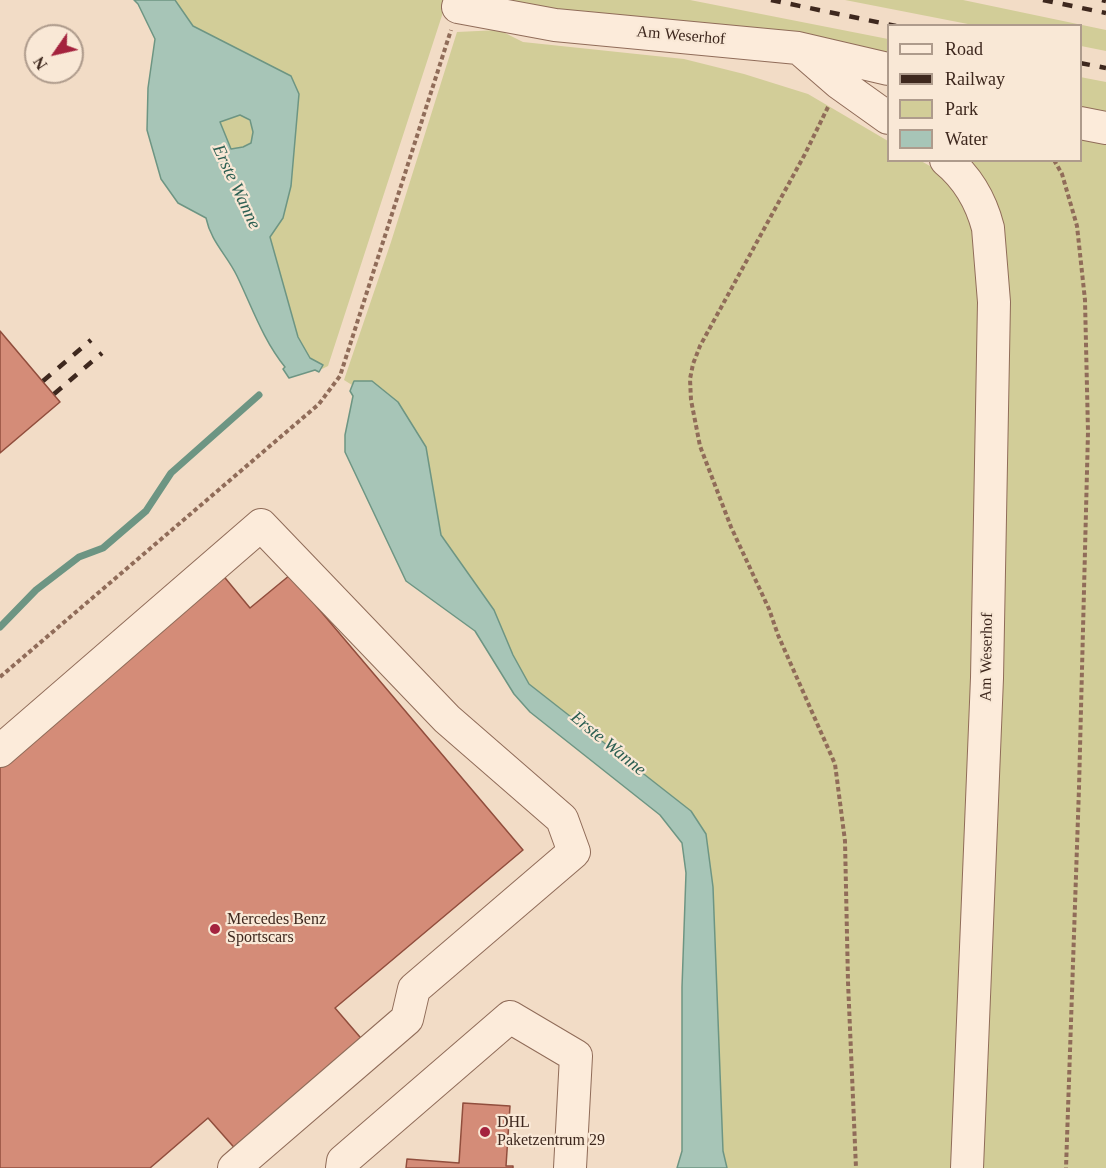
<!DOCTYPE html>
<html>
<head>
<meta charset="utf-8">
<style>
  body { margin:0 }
  #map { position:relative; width:1106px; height:1168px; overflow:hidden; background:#f2dcc6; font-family:Georgia,serif }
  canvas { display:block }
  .legend { position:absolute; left:887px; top:24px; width:195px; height:138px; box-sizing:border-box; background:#f9e8d6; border:2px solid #ae9b8c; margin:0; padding:8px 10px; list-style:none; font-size:18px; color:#3e281e }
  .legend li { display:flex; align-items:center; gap:12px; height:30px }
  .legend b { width:30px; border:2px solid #ae9b8c }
  .north { position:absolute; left:24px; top:24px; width:60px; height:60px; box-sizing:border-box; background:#f9e8d6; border:2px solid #ae9b8c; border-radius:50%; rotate:236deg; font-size:16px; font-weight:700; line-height:24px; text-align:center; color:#3e281e }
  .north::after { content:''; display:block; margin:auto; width:21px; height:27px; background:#a4233e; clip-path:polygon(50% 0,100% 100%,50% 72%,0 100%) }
</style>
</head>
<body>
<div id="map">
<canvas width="1106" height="1168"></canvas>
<ul class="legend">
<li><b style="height:8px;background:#fcebda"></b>Road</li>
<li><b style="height:8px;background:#3e281e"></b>Railway</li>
<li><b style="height:16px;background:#d2cd98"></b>Park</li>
<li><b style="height:16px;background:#a7c5b7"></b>Water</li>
</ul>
<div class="north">N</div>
</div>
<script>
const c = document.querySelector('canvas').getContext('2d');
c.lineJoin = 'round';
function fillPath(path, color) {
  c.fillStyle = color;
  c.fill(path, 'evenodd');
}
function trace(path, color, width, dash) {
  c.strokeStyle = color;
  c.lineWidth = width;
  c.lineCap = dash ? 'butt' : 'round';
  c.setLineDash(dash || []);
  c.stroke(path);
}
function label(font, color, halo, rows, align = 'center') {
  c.font = font + ' Georgia,serif';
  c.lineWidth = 4.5;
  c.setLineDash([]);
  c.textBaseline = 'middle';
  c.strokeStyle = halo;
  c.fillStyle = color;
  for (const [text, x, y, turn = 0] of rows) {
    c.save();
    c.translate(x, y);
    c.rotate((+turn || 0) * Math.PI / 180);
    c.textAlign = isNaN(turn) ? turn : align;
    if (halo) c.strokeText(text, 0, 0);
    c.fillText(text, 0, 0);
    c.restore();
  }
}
const green = new Path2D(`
  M175,0H447L328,366L322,369V365L310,358L298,337L270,237L283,218L291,186L299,94L291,76L193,26Z
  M498,0H690L888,39V61L636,20L499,2Z
  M845,0H963L1106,30V51L1081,46L1080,26L973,25Z
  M499,30L523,42L684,59L744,74L808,94L888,141V160L921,161L939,171L961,200L977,238L980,319V509L953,1168H727L723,1151L713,887L706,834L691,811L529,684L513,655L494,610L441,535L426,447L372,381H354L352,385L344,380L391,242L457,32Z
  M1080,77L1106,82V116L1081,118Z
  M240,115L249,120L254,132L251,143L243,147L231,149L220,122Z
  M1081,137L1106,142V1168H974L999,301L955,161L1080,160Z`);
const water = new Path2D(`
  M134,0H175L193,26L291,76L299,94L291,186L283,218L270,237L298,337L310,358L323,365L319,372L315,370L289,378L283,369L285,367C263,340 252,307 237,276C227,255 211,242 206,218L178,203L161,179L147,130L148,88L155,39L138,4ZM240,115L250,120L253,132L251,143L243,147L231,149L220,122Z
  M354,381H372L398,402L426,447L441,535L494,610L513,655L529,684L691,811L706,834L713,887L723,1151L727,1168H677L682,1151V987L686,873L682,843L660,815L530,712L514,694L475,631L406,581L345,452V435L353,396L350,391Z`);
const stream = new Path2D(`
  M0,627L36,590L79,557L103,548L146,511L171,473L259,395`);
const building = new Path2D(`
  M0,331L60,402L0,453Z
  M221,573L250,608L290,575L523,850L335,1008L366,1044L239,1153L208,1118L150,1168H0V764Z
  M463,1103L510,1106L506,1166H513V1168H406L407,1159L459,1163Z`);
const path = new Path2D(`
  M828,107L805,154L700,346L693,364L690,379L691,400L700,446L731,527L769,609L778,635L835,764L845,841L848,982L856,1168
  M1054,160L1062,174L1077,226L1085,300L1088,432L1079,788L1066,1168
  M0,677L319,404L340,376L451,30`);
const minor = new Path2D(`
  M460,0L458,7L555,25L798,48L888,69
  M801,50L839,83L888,118
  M1080,123L1106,128
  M946,160C968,178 981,201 988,228L994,302L987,678L967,1168
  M0,751L261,525L447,719L562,819L574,852L414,989L407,1019L234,1168
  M342,1168L343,1161L510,1017L576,1056L570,1168`);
const rail = new Path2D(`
  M771,0L896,26
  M1043,0L1106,13
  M1102,0L1106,1
  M1080,63L1106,68
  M43,381L91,340
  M54,394L102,353`);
const markers = [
  [215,929,6,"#a4233e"],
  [485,1132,6,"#a4233e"]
];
const streetNames = [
  ["Am Weserhof",681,36,5],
  ["Am Weserhof",987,657,-89]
];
const poiNames = [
  ["Mercedes Benz",227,920],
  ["Sportscars",227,938],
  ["DHL",497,1123],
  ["Paketzentrum 29",497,1141]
];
const waterNames = [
  ["Erste Wanne",236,187,65],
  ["Erste Wanne",608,744,39]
];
fillPath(green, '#d2cd98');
fillPath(water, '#a7c5b7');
trace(water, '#6d9583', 1.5);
trace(stream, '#6d9583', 7);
fillPath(building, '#d48c78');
trace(building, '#914e3d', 1.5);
trace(minor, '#906c59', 34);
trace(path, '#906c59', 4, [4.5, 3]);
trace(minor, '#fcebda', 32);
trace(rail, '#3e281e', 4.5, [10, 10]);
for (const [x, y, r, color] of markers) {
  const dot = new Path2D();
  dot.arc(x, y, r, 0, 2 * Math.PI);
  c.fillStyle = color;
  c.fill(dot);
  trace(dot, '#f9e8d6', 2);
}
label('16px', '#3e281e', '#f9e8d6', streetNames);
label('16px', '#3e281e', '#f9e8d6', poiNames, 'left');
label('italic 18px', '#2c5f52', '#f9e8d6', waterNames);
</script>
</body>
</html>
